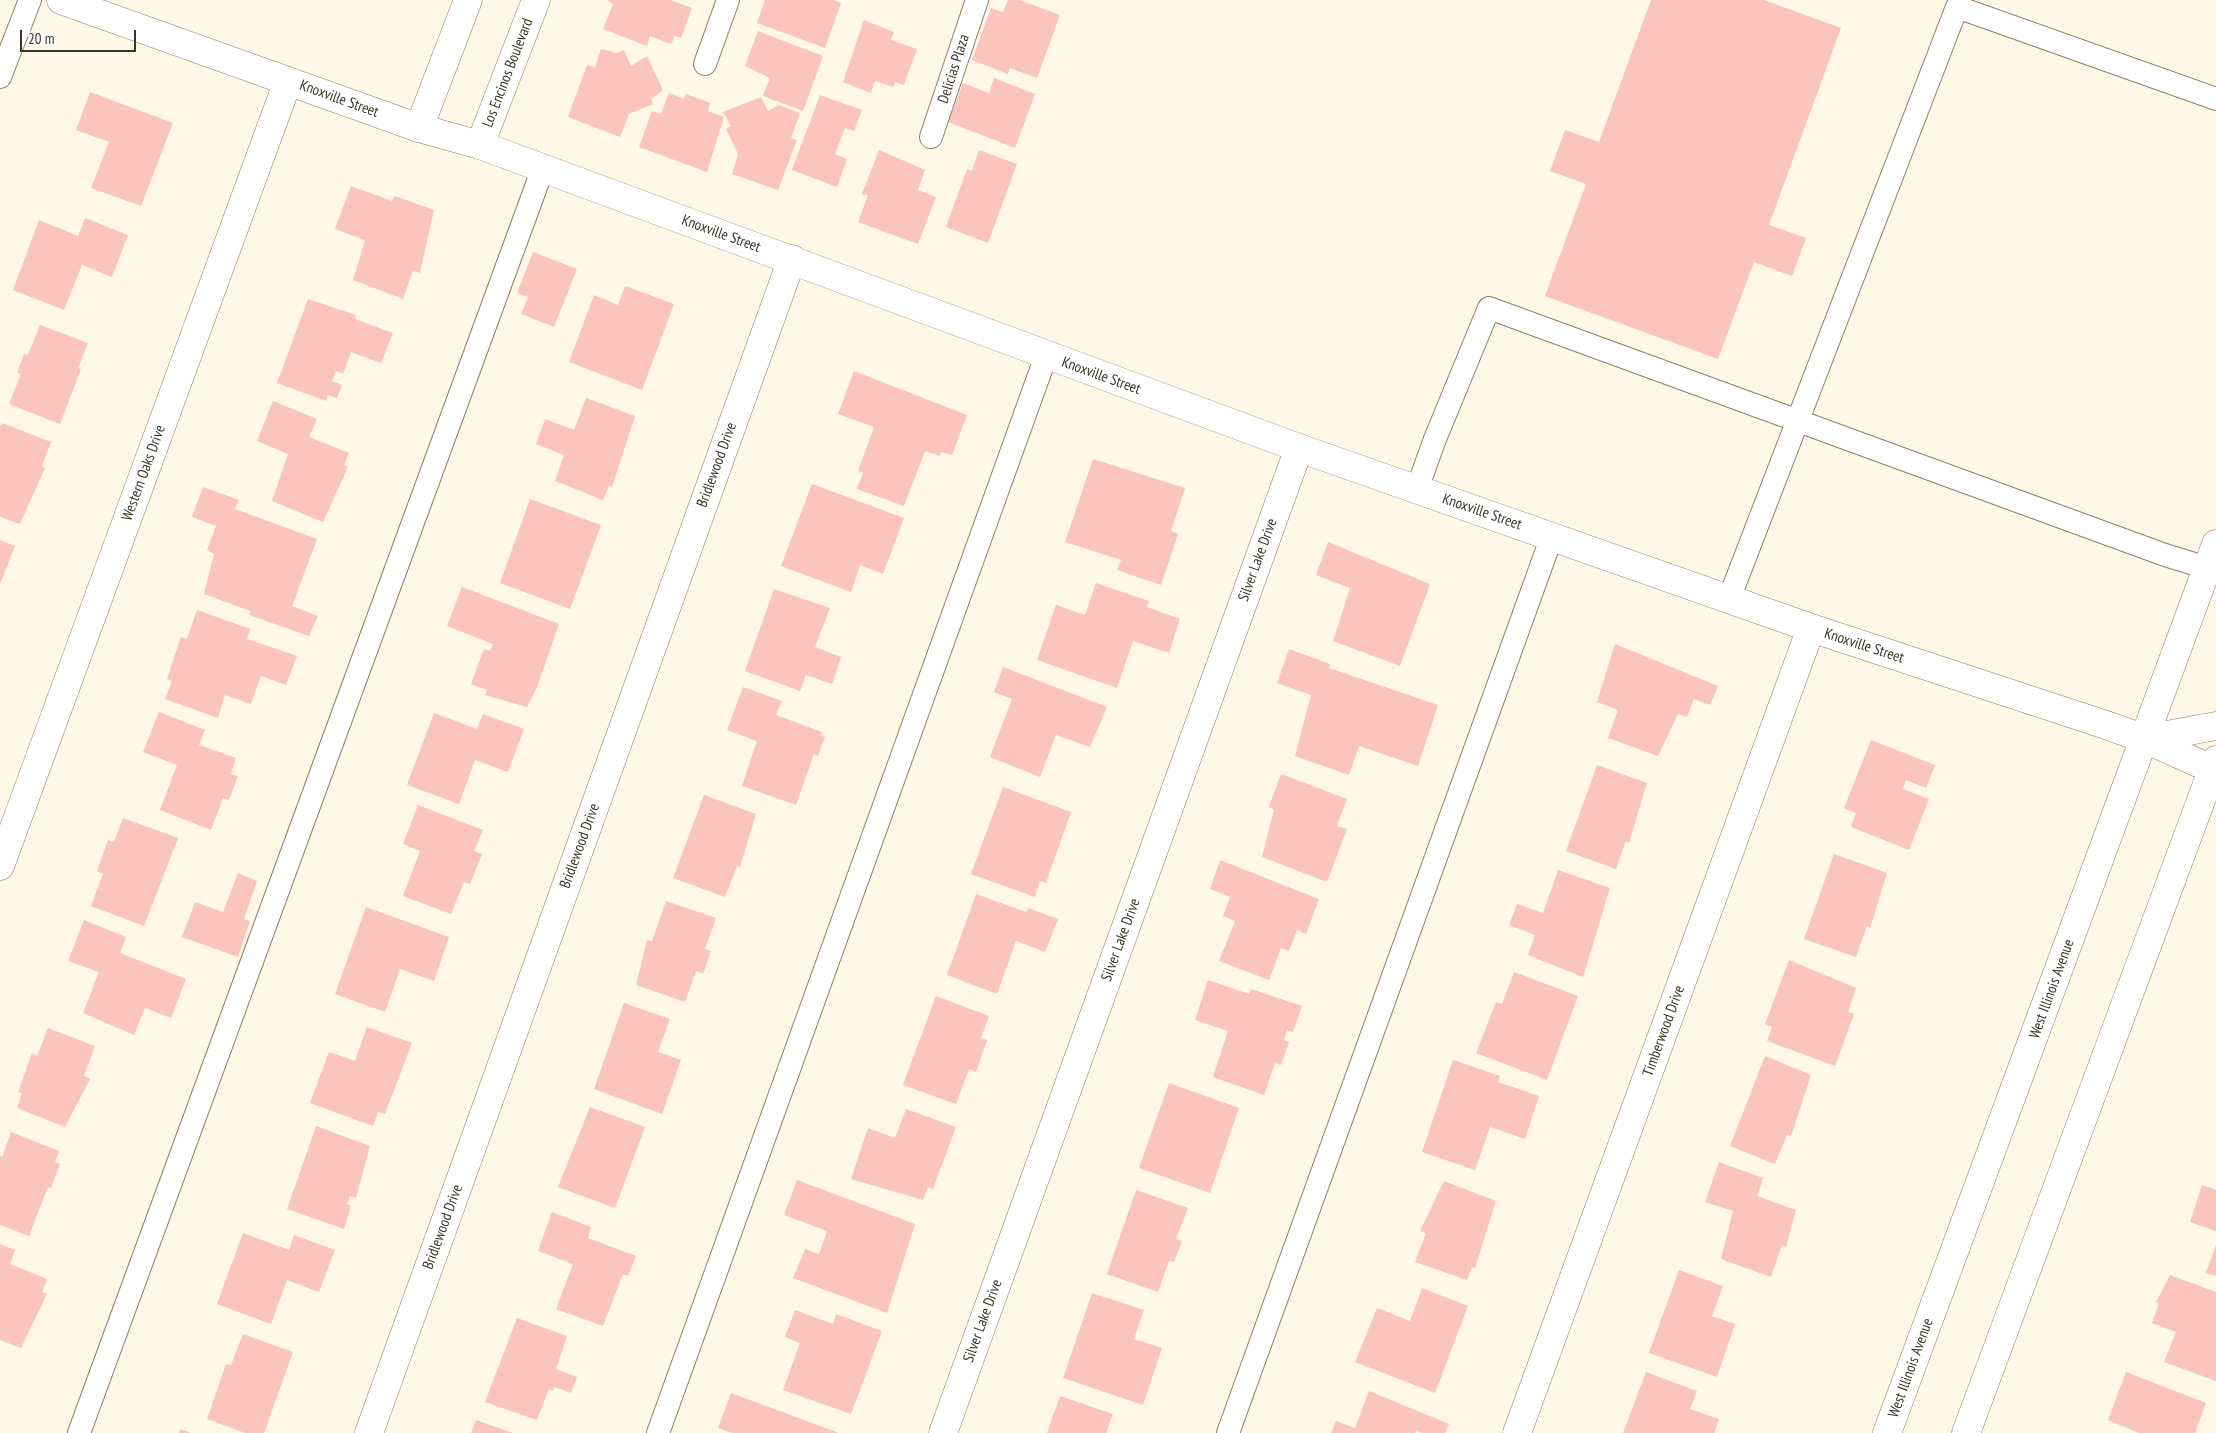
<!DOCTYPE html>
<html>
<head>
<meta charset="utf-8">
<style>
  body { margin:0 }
  #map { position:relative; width:2216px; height:1433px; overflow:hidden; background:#fff8e7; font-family:"PT Sans Narrow",sans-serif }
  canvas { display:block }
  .scale { position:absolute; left:20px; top:30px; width:116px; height:22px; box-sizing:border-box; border:2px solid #39352a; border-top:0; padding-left:6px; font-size:15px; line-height:18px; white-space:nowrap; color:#39352a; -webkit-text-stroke:4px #fff; paint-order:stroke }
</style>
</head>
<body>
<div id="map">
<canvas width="2216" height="1433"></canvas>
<div class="scale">20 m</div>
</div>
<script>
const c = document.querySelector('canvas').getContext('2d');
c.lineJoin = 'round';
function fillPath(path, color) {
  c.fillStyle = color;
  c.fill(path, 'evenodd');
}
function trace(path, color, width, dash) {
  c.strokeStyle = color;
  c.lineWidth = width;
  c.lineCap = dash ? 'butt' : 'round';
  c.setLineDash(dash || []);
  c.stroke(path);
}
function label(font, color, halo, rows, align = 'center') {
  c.font = font + ' "PT Sans Narrow",sans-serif';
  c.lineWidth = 4;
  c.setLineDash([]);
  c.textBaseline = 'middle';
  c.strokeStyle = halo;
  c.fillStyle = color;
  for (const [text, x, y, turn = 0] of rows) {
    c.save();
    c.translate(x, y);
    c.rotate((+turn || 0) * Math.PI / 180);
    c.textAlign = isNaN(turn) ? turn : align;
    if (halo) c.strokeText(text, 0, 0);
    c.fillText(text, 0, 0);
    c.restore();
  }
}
const building = new Path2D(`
  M607,0H670L692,8L681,38L675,36L671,44L650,36L647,46L603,29L613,4Z
  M765,0H834L841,3L825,48L757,23Z
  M1008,0H1019L1060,15L1037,78L1010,68L1008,74L972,60L991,8L1003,12Z
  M1651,0H1764L1841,28L1769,225L1806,238L1792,276L1754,262L1718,359L1545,296L1586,184L1550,171L1565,130L1599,142Z
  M864,20L894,32L891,40L917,49L904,85L895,82L893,87L875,81L871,93L843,82Z
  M758,31L823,56L803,111L763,96L770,78L745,66Z
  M601,49L617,53L624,50L631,66L647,56L663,90L651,99L653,104L629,114L620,137L568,117L587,65L595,67Z
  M994,78L1035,94L1015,148L948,122L963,83L989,93Z
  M90,92L173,123L141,206L91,188L109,142L76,130Z
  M669,93L684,99L686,94L710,103L708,111L724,117L707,172L639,147L652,111L661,114Z
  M820,95L862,110L854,131L845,128L835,154L847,159L837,187L792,170Z
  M761,97L768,111L779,105L800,113L791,138L797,140L778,190L732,174L738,154L726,129L731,126L723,112Z
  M879,150L925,170L918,190L936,197L918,244L858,222L868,195L862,194Z
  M979,150L1017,164L988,243L946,227L967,169L972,171Z
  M351,186L392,201L395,196L434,210L420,273L413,271L403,299L353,280L365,240L335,229Z
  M85,218L128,235L112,277L82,265L64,310L13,290L39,220L78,236Z
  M533,252L577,269L554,327L521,314L528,297L517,293Z
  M625,286L674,304L642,390L569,362L594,295L618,305Z
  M308,299L356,315L355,319L393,333L381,363L351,352L343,374L336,371L332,381L342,385L337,398L328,395L326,401L277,383Z
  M40,325L88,343L78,368L81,369L60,424L9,404L21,374L17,373L24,354L28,355Z
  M854,371L967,415L952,455L941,452L940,456L925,451L904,506L857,489L863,473L858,471L874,427L838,414Z
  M586,398L635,416L612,487L609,486L603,500L555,481L564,455L536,444L545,419L574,430Z
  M273,401L317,419L309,437L349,453L344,465L348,467L323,522L272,501L288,454L257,441Z
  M2,423L51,442L42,466L45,468L20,524L0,517V427Z
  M1093,459L1185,488L1171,531L1178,534L1161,585L1117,570L1121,560L1065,542Z
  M812,484L904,518L883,574L860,565L851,592L781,566Z
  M203,487L239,500L235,509L317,539L292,606L318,616L309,636L249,615L250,611L204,594L214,554L207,550L216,526L192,517Z
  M530,499L601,525L570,609L500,583Z
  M0,540L15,546L0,584Z
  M1328,542L1430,584L1400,666L1333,641L1350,588L1316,575Z
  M1096,583L1149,601L1147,607L1180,619L1169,653L1133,641L1117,688L1037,660L1056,605L1085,615Z
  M462,587L559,624L537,687L527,707L485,695L487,690L471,684L484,649L490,651L493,644L447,626Z
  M774,589L830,608L815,647L841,657L832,684L806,675L800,691L745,671Z
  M197,610L250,629L247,639L297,656L286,685L261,676L251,704L225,695L218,718L165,699L172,681L167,679L181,637L187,639Z
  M1615,644L1718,686L1710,705L1694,699L1687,717L1678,714L1658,756L1608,738L1618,710L1597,702Z
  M1289,649L1330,664L1329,668L1438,705L1418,766L1359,746L1349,775L1295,756L1311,695L1277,683Z
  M1003,667L1107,707L1090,747L1056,735L1040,777L990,757L1012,699L994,692Z
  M743,687L782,701L776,715L822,732L821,736L825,737L818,756L814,754L796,805L742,786L757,741L727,730Z
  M159,712L205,730L199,745L236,758L231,774L238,776L229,800L223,798L211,830L160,810L177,765L143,752Z
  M434,713L477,729L483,714L524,729L508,772L475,760L459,804L407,785Z
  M1871,740L1935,765L1926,788L1906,780L1903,789L1929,799L1909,850L1851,827L1856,813L1844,808Z
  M1597,765L1647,783L1629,843L1626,841L1616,869L1566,851Z
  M1281,774L1347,799L1337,826L1347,829L1327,882L1262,857L1274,810L1269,807Z
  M1003,787L1071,812L1046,883L1040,881L1035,897L971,874Z
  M704,795L756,814L740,867L737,866L725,897L673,878Z
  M418,805L483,830L474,851L482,854L470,884L464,882L451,914L403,896L420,851L403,844Z
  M123,818L178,838L144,926L91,906L103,874L97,871L108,840L114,842Z
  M1834,854L1887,873L1870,928L1867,926L1856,957L1804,939Z
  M1220,860L1319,899L1306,934L1297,930L1289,951L1281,948L1269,980L1219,961L1235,921L1223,916L1230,897L1210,889Z
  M1558,870L1610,888L1583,977L1528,955L1535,935L1509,925L1517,904L1543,913Z
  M238,873L257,881L244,919L250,921L238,957L182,937L195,902L223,912Z
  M976,894L1026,912L1028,908L1058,919L1045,952L1016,941L997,994L947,975Z
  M666,901L716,918L705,949L711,951L703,974L696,971L685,1002L636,985L647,940L652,941Z
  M366,907L449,937L434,981L400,969L385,1012L335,994Z
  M84,920L126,937L120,953L186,979L171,1018L145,1008L134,1035L83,1013L99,972L68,961Z
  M1789,960L1856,988L1848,1012L1854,1014L1835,1066L1767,1041L1772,1027L1765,1024Z
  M1514,972L1578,996L1547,1080L1476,1053L1496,1002L1502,1004Z
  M1208,980L1249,994L1251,989L1302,1006L1293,1032L1287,1030L1284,1040L1289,1042L1281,1065L1275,1063L1264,1095L1213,1077L1228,1031L1195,1020Z
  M936,996L989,1016L981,1038L987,1040L976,1072L969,1069L956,1104L903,1085Z
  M624,1003L670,1019L658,1052L681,1060L662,1114L594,1089Z
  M367,1027L412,1043L385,1114L378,1112L373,1126L310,1103L329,1052L355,1061Z
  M48,1028L95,1046L84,1076L90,1079L65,1127L17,1108L22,1093L18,1092L32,1053L37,1056Z
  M1765,1056L1811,1075L1791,1136L1787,1135L1775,1164L1730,1146Z
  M1453,1060L1500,1076L1498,1082L1539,1096L1525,1139L1490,1127L1475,1170L1422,1152Z
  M1169,1083L1239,1108L1210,1193L1139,1168Z
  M590,1107L645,1127L615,1208L558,1187Z
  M906,1109L956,1127L933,1189L928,1187L923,1200L851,1179L868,1128L895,1138Z
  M316,1126L370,1146L356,1198L350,1196L347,1204L351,1206L344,1229L287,1209Z
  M11,1132L59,1151L55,1162L60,1164L51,1188L48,1187L29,1236L0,1225V1156L2,1157Z
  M1719,1162L1763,1178L1757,1196L1796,1210L1786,1247L1782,1245L1771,1277L1721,1259L1733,1211L1705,1202Z
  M797,1180L915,1224L887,1313L793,1278L805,1249L819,1254L827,1231L784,1215Z
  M1444,1181L1496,1201L1475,1268L1472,1267L1467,1280L1415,1262L1426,1233L1420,1231Z
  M2202,1185L2216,1190V1231L2190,1222Z
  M1136,1190L1188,1208L1176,1239L1182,1241L1174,1262L1169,1261L1158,1292L1107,1274Z
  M552,1212L591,1227L588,1238L636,1256L628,1276L623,1274L603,1326L556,1309L573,1264L538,1251Z
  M243,1233L289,1250L294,1235L335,1250L319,1292L287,1280L271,1324L217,1304Z
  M0,1244L15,1250L10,1264L47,1279L42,1292L47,1294L21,1348L0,1340Z
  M2216,1245V1276L2206,1273Z
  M1679,1270L1723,1286L1712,1316L1735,1324L1717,1377L1649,1353Z
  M2170,1275L2216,1292V1381L2164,1362L2176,1332L2152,1323L2159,1303L2156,1302Z
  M1422,1288L1468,1306L1435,1393L1355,1362L1377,1308L1410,1321Z
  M1092,1293L1144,1310L1134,1339L1162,1348L1143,1405L1063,1378Z
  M795,1310L833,1324L836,1314L882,1331L851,1414L783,1390L800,1343L785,1337Z
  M517,1318L567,1336L556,1369L577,1377L571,1393L554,1387L553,1391L549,1389L537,1420L485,1402Z
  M243,1334L293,1352L264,1433H245L207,1419L226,1364L231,1365Z
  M1646,1372L1697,1391L1690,1409L1719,1419L1714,1433H1623Z
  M2126,1372L2206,1403L2195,1433H2139L2108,1420Z
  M1369,1391L1449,1424L1445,1433H1422L1416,1431L1415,1433H1331L1336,1421L1355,1428Z
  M731,1393L839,1433H732L718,1428Z
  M1060,1396L1113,1414L1106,1433H1047Z
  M476,1420L513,1433H471Z
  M180,1429L191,1433H179Z`);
const service = new Path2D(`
  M705,64L728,0
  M0,77L30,0
  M931,137L977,0
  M1417,489L1435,439L1489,308L2165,555L2207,568
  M1729,599L1957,7L2216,99
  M79,1433L543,168
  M658,1433L1046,356
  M1228,1433L1552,536`);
const minor = new Path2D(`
  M419,128L468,0
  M480,145L536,0
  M0,866L288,81
  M369,1433L792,259
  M943,1433L1299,448
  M1517,1433L1811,628`);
const tertiary = new Path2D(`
  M61,0L419,128L480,145L1299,448L1811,628L2106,725L2145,739L2216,771
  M2145,739L2216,726`);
const secondary = new Path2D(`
  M1887,1433L2216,544
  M1966,1433L2216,760`);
const streetNames = [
  ["Delicias Plaza",954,69,-72],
  ["Los Encinos Boulevard",508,73,-69],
  ["Knoxville Street",339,99,20],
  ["Knoxville Street",721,234,20],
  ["Knoxville Street",1101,376,20],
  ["Bridlewood Drive",717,465,-70],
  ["Western Oaks Drive",144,473,-70],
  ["Knoxville Street",1482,512,19],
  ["Silver Lake Drive",1258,560,-70],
  ["Knoxville Street",1864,646,18],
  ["Bridlewood Drive",580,846,-70],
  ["Silver Lake Drive",1121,940,-70],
  ["West Illinois Avenue",2052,989,-70],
  ["Timberwood Drive",1664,1031,-70],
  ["Bridlewood Drive",443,1227,-70],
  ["Silver Lake Drive",983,1321,-70],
  ["West Illinois Avenue",1911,1368,-70]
];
fillPath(building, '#fbc4bd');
trace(service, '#8c8168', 24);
trace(minor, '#8c8168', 29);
trace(tertiary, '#8c8168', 29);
trace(secondary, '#8c8168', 29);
trace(service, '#fff', 22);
trace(minor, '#fff', 28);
trace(tertiary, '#fff', 28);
trace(secondary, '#fff', 28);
label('15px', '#39352a', '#fff', streetNames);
</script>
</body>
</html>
